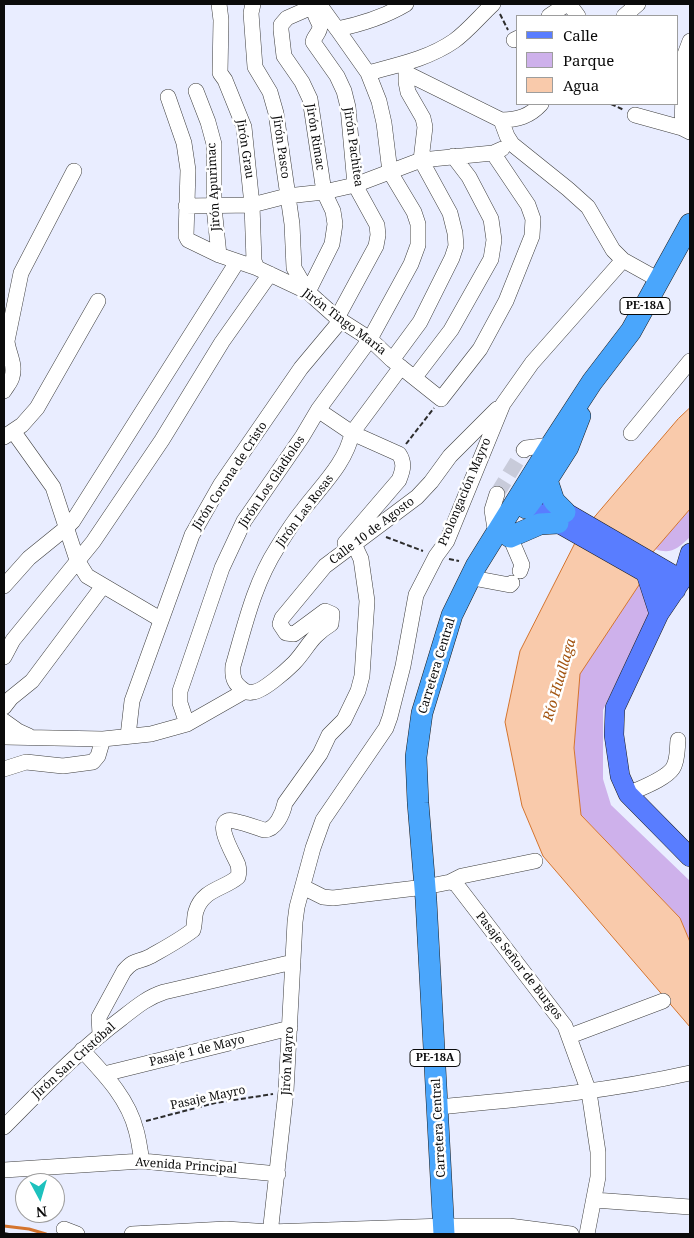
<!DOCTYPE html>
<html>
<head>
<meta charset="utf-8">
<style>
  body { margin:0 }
  #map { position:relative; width:694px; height:1238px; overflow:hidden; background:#e9edff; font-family:"Noto Serif",serif }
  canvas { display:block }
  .frame { position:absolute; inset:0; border:5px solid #0b0b0b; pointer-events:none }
  .legend { position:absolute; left:516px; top:15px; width:162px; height:90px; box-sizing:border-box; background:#fff; border:1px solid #9d9d9d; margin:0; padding:6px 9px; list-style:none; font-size:15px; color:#0b0b0b }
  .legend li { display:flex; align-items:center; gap:10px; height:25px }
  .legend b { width:25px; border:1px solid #9d9d9d }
  .north { position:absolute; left:15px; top:1173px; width:50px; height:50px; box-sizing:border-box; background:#fff; border:1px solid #9d9d9d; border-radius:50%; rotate:174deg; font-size:14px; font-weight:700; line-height:20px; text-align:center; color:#0b0b0b }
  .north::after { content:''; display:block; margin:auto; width:18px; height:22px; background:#1dc1bd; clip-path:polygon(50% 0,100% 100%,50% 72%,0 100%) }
</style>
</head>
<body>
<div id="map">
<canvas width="694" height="1238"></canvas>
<div class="frame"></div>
<ul class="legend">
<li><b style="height:6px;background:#597dff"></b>Calle</li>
<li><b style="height:14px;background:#ceb1eb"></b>Parque</li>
<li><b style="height:14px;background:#f9caab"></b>Agua</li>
</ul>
<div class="north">N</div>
</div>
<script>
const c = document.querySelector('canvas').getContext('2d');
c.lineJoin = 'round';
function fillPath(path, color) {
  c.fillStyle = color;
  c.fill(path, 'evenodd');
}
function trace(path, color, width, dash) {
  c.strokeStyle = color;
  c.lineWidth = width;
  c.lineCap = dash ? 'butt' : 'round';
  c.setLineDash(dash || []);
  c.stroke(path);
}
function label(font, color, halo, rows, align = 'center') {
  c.font = font + ' "Noto Serif",serif';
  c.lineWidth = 5;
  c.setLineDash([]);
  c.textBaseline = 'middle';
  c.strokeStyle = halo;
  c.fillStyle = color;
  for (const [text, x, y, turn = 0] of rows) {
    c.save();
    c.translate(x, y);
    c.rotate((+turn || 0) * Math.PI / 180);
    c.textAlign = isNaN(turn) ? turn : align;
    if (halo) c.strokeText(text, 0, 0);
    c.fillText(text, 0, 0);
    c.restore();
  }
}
const green = new Path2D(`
  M690,509L689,538C678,548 671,555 655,549Z
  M639,585C648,595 649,604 648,616L603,710V779L611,805L690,881V942L680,918L581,815L574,748L579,674Z`);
const water = new Path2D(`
  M690,408V509L646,560L639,585L580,674L574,748L581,815L680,918L690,942V1027L543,856L522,806L505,722L520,651L579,535L678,419Z`);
const stream = new Path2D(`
  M4,1226L29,1229L46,1234`);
const minorTunnel = new Path2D(`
  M497,494L524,450`);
const path = new Path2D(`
  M500,14L508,30
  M611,104L624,110
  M406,444L434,408
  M386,537L423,551
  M449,559L459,561
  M146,1121L215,1103L273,1094
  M4,1233L9,1234`);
const minor = new Path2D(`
  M219,4L221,20L220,73L225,80L244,127L252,205L254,261L257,268
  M253,4L251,13L255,67L270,92L276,113L292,224L294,268L308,292
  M319,4L337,29C362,24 384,17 406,4
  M569,4L578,16
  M549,16L567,4
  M624,16L638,4
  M514,40L518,38
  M368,73C397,65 428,59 454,41C468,31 480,16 493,4
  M196,91L208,122L214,144V207L219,255
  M168,97L184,143L188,170L186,236L188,240L219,255L257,268L308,292L337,318L370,339L392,360L441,399L480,349L506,301L532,236L533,219L528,205L493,153
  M635,115L682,128L690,132
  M501,120C518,120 530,116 541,104
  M682,128L684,57L690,41
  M186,206L252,205L287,196L324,192L355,185L421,160L493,153L502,149
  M308,292L332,244L335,224L333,211L324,192L310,99L302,82L284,56L281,30V25L287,18L319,4
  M392,360L420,322L452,258L456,246L455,233L450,213L421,160L425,127L423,118L408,92L406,82V73L501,120L507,136L512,144L568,189L588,207L613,250L623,260L659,280
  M415,377L451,330L491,259L494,240L491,219L469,177L453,156
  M4,391C6,387 11,382 12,377C16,364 8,353 7,341L21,273L74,171
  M318,410L352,433L399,454C405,463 403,470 399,480L345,543
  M13,431L53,487L77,560L87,576L160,619
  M631,433L690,361
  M4,437L22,425L37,408L98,301
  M524,450L526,448L551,445
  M496,535L492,510L497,494
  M510,537L522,565L520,571
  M478,579L510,585L512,583
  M4,586L29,558L66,528L73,521L237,262
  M4,657L13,640L93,542L162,440L222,342L270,274
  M245,691C234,684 232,678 233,666C245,625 254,584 277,548C285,535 293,522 303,510C321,486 346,463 352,433L401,367
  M4,707L11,698L32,681L103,586
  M4,721L18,731L29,736
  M187,724L180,703V691L222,568L244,521L302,437L318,410L370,339L411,264L418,245V224L414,212L390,172L384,123L379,101L368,73L337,29
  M128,736L132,701L192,535L221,484L301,368L337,325V318L376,246L378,235L377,225L355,185L348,107L344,91L337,76L313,42C314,36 320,33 320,26C319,22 316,18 315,14L319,4
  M4,737L103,739L151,734L187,724L245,691C247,692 250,693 253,692C262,692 286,671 294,663C308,648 310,637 331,624L332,614L325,611L294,634L286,633L280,624L282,618L325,566L417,497L431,482L450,456L497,409
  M4,769L26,762L63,766L93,762L98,756L103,739
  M628,794C641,788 666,779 673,768C678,760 677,749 678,740
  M450,882L462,876L535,861
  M303,887L323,897L333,898L425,887L450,882L456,884L565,1026L589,1092L598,1152V1177L587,1234
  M100,1034L99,1017L124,971C135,958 138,963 151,956C165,948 180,940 193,930C195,924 194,917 196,911C203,889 224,889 238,877C239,873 239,869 238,865C236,858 209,816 234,821C244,823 255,827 264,830C276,830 283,813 285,803L320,754L329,735L344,720L358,691L362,676L367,601L361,559L354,544
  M570,1036L663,1001
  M82,1050C104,1074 128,1098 136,1130C139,1140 140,1151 142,1161
  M104,1074L290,1028
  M438,1107C523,1099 606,1092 690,1073
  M4,1127C42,1089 79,1050 122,1018C136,1007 148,997 164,992L293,962
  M4,1170L142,1161L278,1174
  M594,1200L690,1207
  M64,1229L77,1234
  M132,1234L226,1229L270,1232L444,1226H509L571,1234
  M270,1234L286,1091L295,922L297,907L313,848L323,820L386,728L390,717L403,666L416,595L436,556L447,541L503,404L532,363L623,260`);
const major = new Path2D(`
  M522,493L526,507L558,523L676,590
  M552,503L565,512L682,580
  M690,553L682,580L659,614L615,708L614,735L620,776L628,794L690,857
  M646,574L659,614`);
const highway = new Path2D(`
  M547,480L554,501L565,512
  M526,508L547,480L568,447L580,416
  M510,537L540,524L558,523
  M444,1234L426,900L418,803L416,757L422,713L452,615L476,566L551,445L592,382L631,331L690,224`);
const shields = [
  [645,306,50],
  [435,1058,50]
];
const shieldNames = [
  ["PE-18A",645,306],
  ["PE-18A",435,1058]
];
const streetNames = [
  ["Jirón Rimac",315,137,81],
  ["Jirón Pasco",281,147,82],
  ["Jirón Pachitea",353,147,82],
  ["Jirón Grau",245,149,81],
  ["Jirón Apurimac",214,187,-93],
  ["Jirón Tingo María",344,322,37],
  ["Jirón Corona de Cristo",230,476,-57],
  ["Jirón Los Gladiolos",272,482,-56],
  ["Prolongación Mayro",465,492,-67],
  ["Jirón Las Rosas",305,511,-53],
  ["Calle 10 de Agosto",372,531,-37],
  ["Carretera Central",437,666,-73],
  ["Pasaje Señor de Burgos",519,966,52],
  ["Pasaje 1 de Mayo",197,1051,-14],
  ["Jirón San Cristóbal",74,1061,-42],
  ["Jirón Mayro",288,1061,-87],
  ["Pasaje Mayro",208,1098,-12],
  ["Carretera Central",439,1128,-93],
  ["Avenida Principal",186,1166,4]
];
const waterNames = [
  ["Río Huallaga",560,680,-74]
];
fillPath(green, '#ceb1eb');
fillPath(water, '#f9caab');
trace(water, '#d4742e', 1);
trace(stream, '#d4742e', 3);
trace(minorTunnel, '#c8cbda', 15, [15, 8]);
trace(minor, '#3e3e3e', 16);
trace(major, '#1c1c1c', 20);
trace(highway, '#1c1c1c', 22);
trace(path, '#2d2d2d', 2, [5, 2.5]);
trace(minor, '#fff', 15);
trace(major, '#597dff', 19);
trace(highway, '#4aa6fc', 21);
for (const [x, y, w] of shields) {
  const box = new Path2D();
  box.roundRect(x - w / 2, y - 8.5, w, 17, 4);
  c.fillStyle = '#fff';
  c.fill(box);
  trace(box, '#0b0b0b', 1);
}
label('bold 11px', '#0b0b0b', null, shieldNames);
label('12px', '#0b0b0b', '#fff', streetNames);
label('italic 14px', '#a2530f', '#fff', waterNames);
</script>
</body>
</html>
